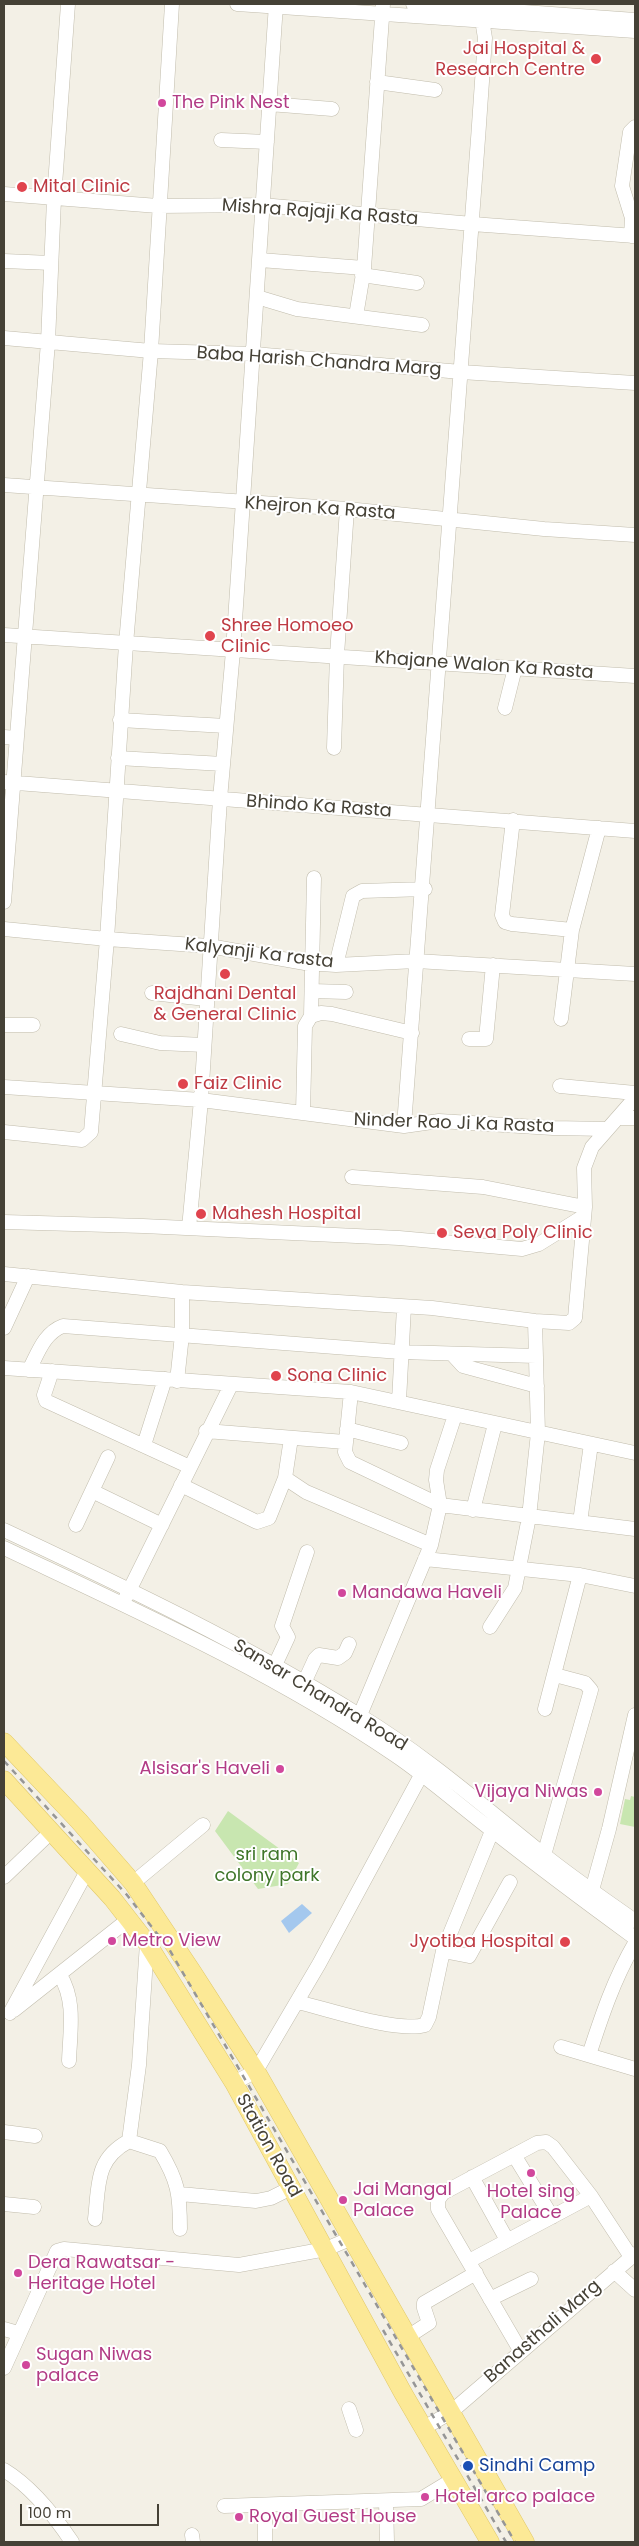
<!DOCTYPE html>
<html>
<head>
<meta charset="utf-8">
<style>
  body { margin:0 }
  #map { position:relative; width:639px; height:2546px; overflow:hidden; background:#f3f0e6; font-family:Poppins,sans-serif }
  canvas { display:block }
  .frame { position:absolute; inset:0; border:5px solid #454136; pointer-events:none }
  .scale { position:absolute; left:20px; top:2504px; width:139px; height:22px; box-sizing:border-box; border:2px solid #454136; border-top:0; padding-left:6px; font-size:15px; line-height:18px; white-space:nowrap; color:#454136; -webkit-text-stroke:4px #fff; paint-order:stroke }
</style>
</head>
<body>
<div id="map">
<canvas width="639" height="2546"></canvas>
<div class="frame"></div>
<div class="scale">100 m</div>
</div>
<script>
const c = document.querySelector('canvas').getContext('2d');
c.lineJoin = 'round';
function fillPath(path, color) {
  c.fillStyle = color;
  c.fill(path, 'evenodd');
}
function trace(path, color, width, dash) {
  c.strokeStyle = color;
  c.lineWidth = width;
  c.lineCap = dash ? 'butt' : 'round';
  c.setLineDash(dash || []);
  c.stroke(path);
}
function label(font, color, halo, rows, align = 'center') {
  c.font = font + ' Poppins,sans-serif';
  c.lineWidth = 4;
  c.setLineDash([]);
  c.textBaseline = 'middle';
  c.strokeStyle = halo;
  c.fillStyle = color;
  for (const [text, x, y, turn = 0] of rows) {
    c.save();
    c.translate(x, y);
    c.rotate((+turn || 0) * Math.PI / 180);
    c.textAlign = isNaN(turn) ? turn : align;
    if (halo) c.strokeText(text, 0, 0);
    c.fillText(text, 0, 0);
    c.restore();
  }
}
const green = new Path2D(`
  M631,1796L635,1797V1827L620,1824L625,1799L630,1800Z
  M228,1811L299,1863L288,1884L258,1889L215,1831Z`);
const water = new Path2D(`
  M302,1904L312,1913L289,1933L281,1921Z`);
const minor = new Path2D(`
  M237,4L635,31
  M413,4L635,20
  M377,82L435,90
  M269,104L332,109
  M221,140L267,142
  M4,194L158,206L262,205L472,224L635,236
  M631,236L632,218L622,186L630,132L635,127
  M260,260L364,268
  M4,261L51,263
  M362,275L417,283
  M257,297L297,309L422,325
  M356,316L364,268L383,4
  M4,338L151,351L254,354L461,372L635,383
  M4,485L347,509L544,529L635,535
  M4,635C214,649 425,662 635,676
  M505,708L515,668
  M120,720L226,726
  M4,737L16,738
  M334,748L337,655L347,509
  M118,758L223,764
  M4,782L635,831
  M513,820L502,915L505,922L512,924L572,930
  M4,902L48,342L54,199L68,4
  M4,929L107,939L209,946L305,963L336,965L416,961L635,974
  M336,965L353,896L362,891L425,889
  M312,991L346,992
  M152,993L206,999
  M311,1016L321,1013L332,1014L412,1033
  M561,1019L572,930L599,828
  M4,1025H33
  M121,1034L160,1043L204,1045
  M469,1039H486L493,965
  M560,1086L635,1093
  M4,1087L201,1100L404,1126L439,1121L553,1128L607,1129
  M303,1113L305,1026L311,1016L314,878
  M619,1118H635
  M404,1126C434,764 460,401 485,38L482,20L484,4
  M4,1132L82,1140L91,1132L107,939L126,644L151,351L172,4
  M352,1177L483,1187L585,1207
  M4,1222L143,1226L399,1238L522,1249L539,1244L584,1216
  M189,1228L201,1100L220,799L233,651L276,4
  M4,1274L182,1292L432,1308L535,1321L569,1323L575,1318L585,1207L584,1168L592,1147L635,1098
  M4,1328L28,1276
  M452,1354L463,1366L537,1386
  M4,1368L351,1392L635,1453
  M29,1370C38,1353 44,1333 63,1326L400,1352L536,1356
  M52,1371L44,1395L46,1401L190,1467
  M177,1381L182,1335V1292
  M351,1392L345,1452L350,1462L440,1505L635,1529
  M399,1401L404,1307
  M347,1429L401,1443
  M206,1431L345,1442
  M144,1445L165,1379
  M285,1478L306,1492L431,1545
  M181,1485L257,1522L269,1518L285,1478L291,1438
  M92,1491L162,1525
  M473,1510L495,1424
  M580,1522L591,1444
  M76,1525L108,1457
  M4,1530C125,1587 245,1644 359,1715C425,1755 483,1806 543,1854C573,1878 604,1899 635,1921
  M4,1548C137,1611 273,1672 395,1755C429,1778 460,1806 493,1831C540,1868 587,1903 635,1938
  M425,1559L580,1575L635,1586
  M126,1597L231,1385
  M490,1627L515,1588L529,1517L538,1433L535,1321
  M275,1665L288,1637L282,1626L307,1552
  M304,1683L315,1659L319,1655L338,1658L345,1653L349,1644
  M545,1709L580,1575
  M360,1715L431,1545L440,1505L436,1480L437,1470L455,1415
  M544,1855L591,1690L585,1683L555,1675
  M4,1877L51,1832
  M133,1883L203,1825
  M592,1890L609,1829L635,1715
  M443,1951L469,1956L510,1882
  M60,1975C76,2001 70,2031 69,2061
  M297,2002C328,2009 397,2033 425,2025L429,2017L443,1951L492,1831
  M14,2010L129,1919
  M10,2013L87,1871
  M561,2047L635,2069
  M589,2055C602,2015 614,1979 635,1943
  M234,2083L256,2071L319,1964L426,1766
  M4,2132L35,2136
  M129,2141L139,2065L147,1943
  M514,2155L552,2217
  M472,2177L507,2240
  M180,2194L256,2201L271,2198L291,2188
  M4,2204L34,2207
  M95,2219C99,2185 95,2159 129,2141L160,2151C178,2181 180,2194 180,2229
  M469,2261L591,2196
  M614,2271L635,2290
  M490,2299L531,2279
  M4,2329L18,2333
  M409,2336L429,2323L424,2308V2303L476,2273
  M520,2350L438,2209V2200L443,2193L537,2143L546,2142L553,2147L591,2196L631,2257
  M4,2368L57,2251L64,2249L239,2265L326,2249L352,2238
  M349,2409L356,2430
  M424,2428L451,2412L635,2254
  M4,2470C32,2487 54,2515 72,2542
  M386,2501L387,2542
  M265,2505V2542
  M224,2506L421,2499L454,2479
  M192,2535L193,2542`);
const major = new Path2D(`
  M4,1742L79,1821L133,1883L193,1973L256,2071L525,2542
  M4,1780L112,1898L147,1943L234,2083L403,2393L490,2542`);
const rail = new Path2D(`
  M4,1761L127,1895L169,1949L515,2542
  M383,2330L506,2542`);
const markers = [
  [596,59,6,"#e0444e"],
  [162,103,5,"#d1479c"],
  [22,187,6,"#e0444e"],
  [210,636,6,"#e0444e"],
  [225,974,6,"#e0444e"],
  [183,1084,6,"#e0444e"],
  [201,1214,6,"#e0444e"],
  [442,1233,6,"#e0444e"],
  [276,1376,6,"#e0444e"],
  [342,1593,5,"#d1479c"],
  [280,1769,5,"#d1479c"],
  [598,1792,5,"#d1479c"],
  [112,1941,5,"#d1479c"],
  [565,1942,6,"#e0444e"],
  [531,2173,5,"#d1479c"],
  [343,2200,5,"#d1479c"],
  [18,2273,5,"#d1479c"],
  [26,2365,5,"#d1479c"],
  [468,2466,6,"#1a4fb4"],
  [425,2497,5,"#d1479c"],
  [239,2517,5,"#d1479c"]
];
const healthNames = [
  ["Jai Hospital &",585,49,"right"],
  ["Research Centre",585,70,"right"],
  ["Mital Clinic",33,187],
  ["Shree Homoeo",221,626],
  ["Clinic",221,647],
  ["Rajdhani Dental",225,994,"center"],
  ["& General Clinic",225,1015,"center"],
  ["Faiz Clinic",194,1084],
  ["Mahesh Hospital",212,1214],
  ["Seva Poly Clinic",453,1233],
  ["Sona Clinic",287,1376],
  ["Jyotiba Hospital",554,1942,"right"]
];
const hotelNames = [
  ["The Pink Nest",172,103],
  ["Mandawa Haveli",352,1593],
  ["Alsisar's Haveli",270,1769,"right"],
  ["Vijaya Niwas",588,1792,"right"],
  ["Metro View",122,1941],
  ["Jai Mangal",353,2190],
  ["Palace",353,2211],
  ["Hotel sing",531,2192,"center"],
  ["Palace",531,2213,"center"],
  ["Dera Rawatsar -",28,2263],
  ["Heritage Hotel",28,2284],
  ["Sugan Niwas",36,2355],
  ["palace",36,2376],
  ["Hotel arco palace",435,2497],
  ["Royal Guest House",249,2517]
];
const streetNames = [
  ["Mishra Rajaji Ka Rasta",320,213,4],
  ["Baba Harish Chandra Marg",319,362,4],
  ["Khejron Ka Rasta",320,509,4],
  ["Khajane Walon Ka Rasta",484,666,4],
  ["Bhindo Ka Rasta",319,807,4],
  ["Kalyanji Ka rasta",259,954,7],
  ["Ninder Rao Ji Ka Rasta",454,1124,2],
  ["Sansar Chandra Road",320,1696,31],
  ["Station Road",268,2146,61],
  ["Banasthali Marg",543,2332,-41]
];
const parkNames = [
  ["sri ram",267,1855],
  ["colony park",267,1876]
];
const transitNames = [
  ["Sindhi Camp",479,2466]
];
fillPath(green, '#c8e6b0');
fillPath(water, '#a4c8ee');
trace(minor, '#c1bcac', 15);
trace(major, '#e1c866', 19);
trace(minor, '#fff', 14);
trace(major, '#fce996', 18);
trace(rail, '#969696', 2.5, [6, 6]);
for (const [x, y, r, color] of markers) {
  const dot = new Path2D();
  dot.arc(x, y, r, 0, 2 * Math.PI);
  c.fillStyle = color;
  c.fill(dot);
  trace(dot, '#fff', 2);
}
label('18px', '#be3a42', '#fff', healthNames, 'left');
label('18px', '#b23c85', '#fff', hotelNames, 'left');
label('18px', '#454136', '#fff', streetNames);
label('18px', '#3f762a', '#fff', parkNames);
label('18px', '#164399', '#fff', transitNames, 'left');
</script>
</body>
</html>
